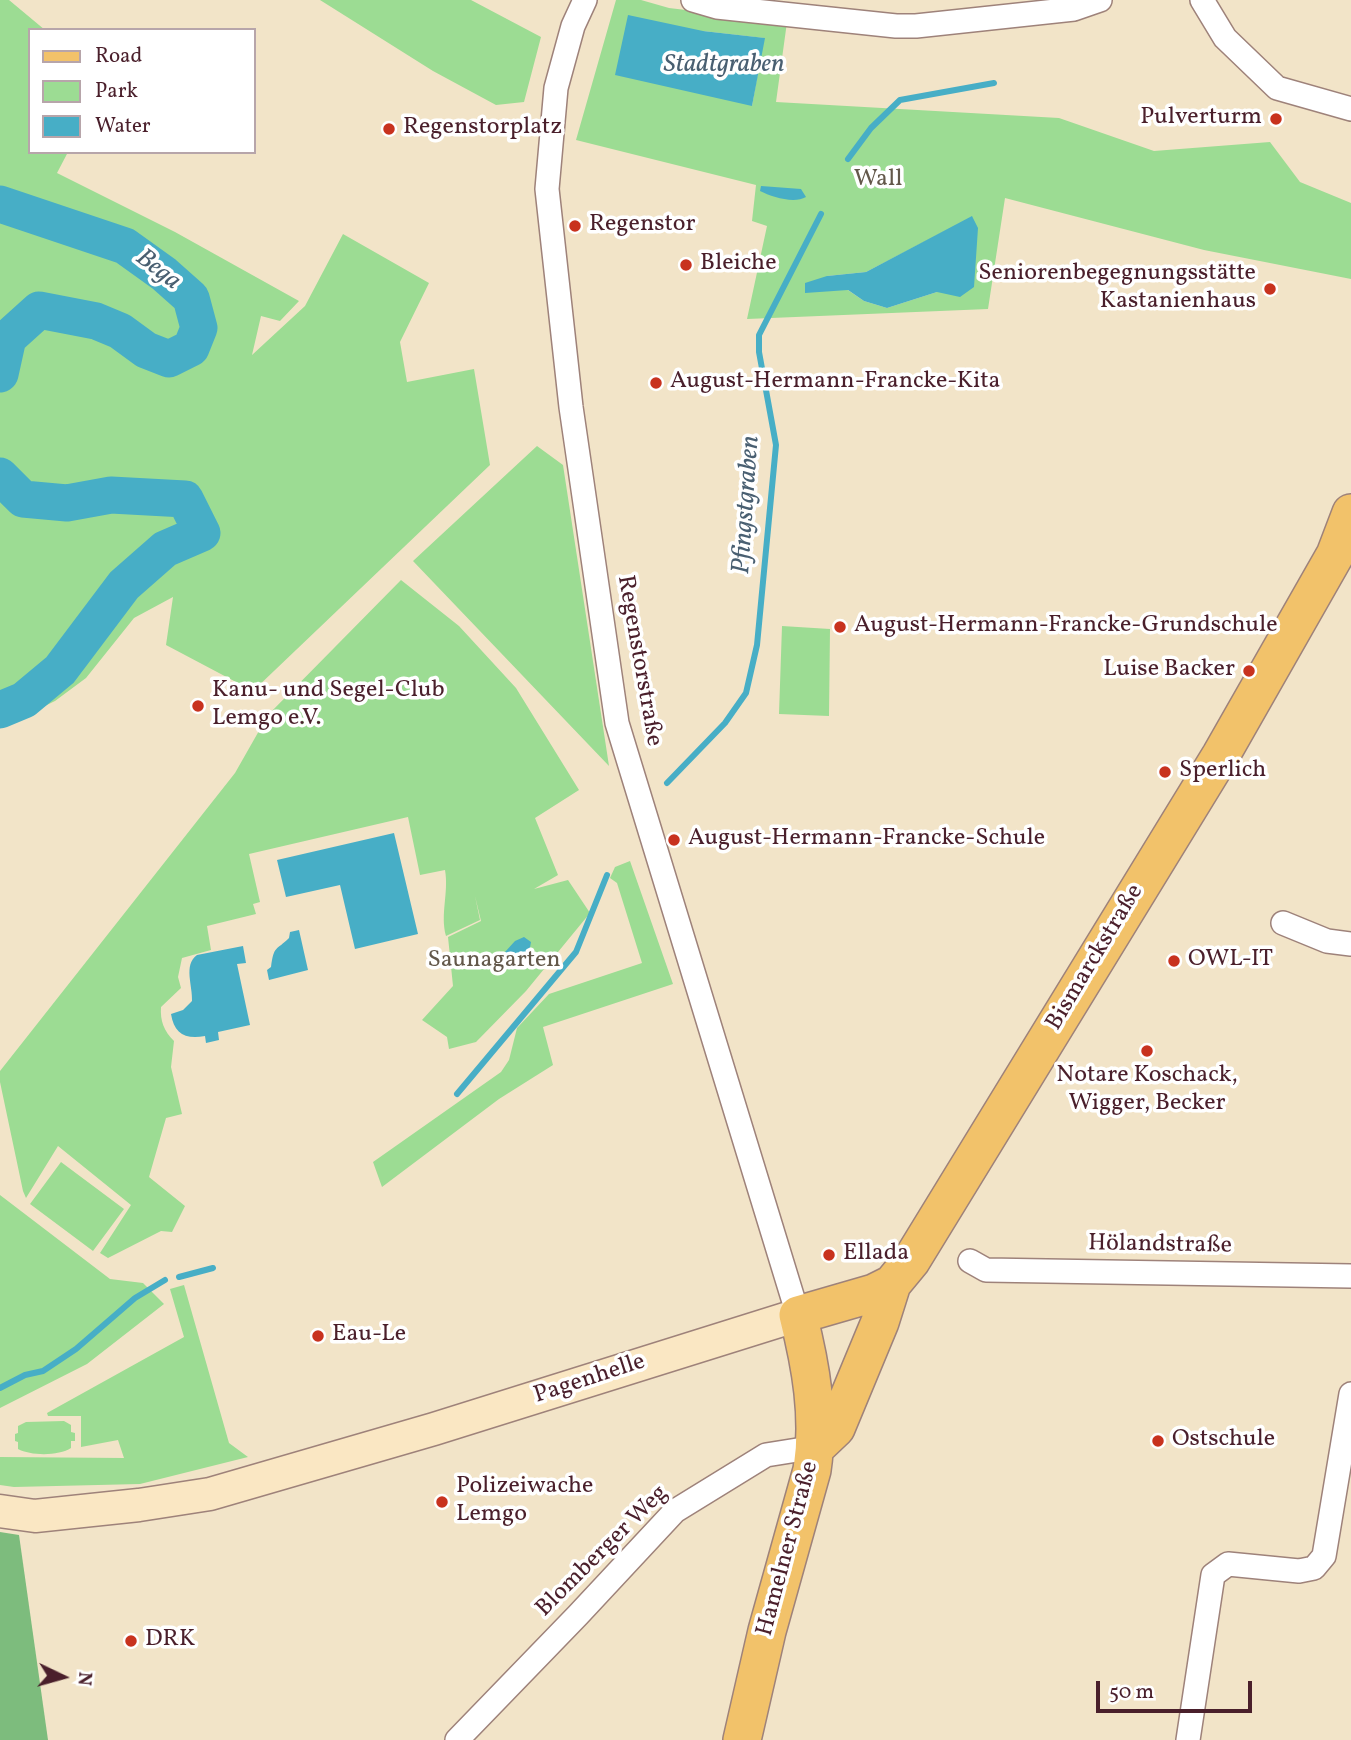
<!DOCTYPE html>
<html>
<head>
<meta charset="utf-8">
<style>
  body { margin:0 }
  #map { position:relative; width:1351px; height:1740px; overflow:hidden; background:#f2e4c8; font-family:Vollkorn,serif }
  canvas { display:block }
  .legend { position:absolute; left:28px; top:28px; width:228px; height:126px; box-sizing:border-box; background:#fff; border:2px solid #b7a5aa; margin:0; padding:9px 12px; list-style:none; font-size:21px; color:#4a1f2b }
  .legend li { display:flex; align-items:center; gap:14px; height:35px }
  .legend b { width:35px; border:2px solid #b7a5aa }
  .north { position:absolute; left:28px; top:1642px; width:70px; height:70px; -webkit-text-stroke:5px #fff; paint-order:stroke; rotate:95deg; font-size:19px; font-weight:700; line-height:28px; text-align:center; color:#4a1f2b }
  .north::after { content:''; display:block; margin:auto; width:24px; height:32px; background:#4a1f2b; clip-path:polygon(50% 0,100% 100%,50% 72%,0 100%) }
  .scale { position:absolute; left:1096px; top:1681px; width:156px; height:32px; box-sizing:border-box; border:4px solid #4a1f2b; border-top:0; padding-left:9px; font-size:21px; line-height:24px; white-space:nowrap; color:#4a1f2b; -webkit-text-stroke:5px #fff; paint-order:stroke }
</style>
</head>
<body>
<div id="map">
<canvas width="1351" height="1740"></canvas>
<ul class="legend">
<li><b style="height:9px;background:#f2c26a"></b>Road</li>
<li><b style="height:19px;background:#9cdc93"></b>Park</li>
<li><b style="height:19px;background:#47aec6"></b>Water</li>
</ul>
<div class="north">N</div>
<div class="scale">50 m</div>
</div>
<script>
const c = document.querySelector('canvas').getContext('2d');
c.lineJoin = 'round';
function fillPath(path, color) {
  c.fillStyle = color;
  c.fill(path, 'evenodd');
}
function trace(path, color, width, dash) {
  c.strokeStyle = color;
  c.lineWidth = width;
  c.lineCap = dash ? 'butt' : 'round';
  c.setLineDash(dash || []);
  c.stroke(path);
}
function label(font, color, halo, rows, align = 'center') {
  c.font = font + ' Vollkorn,serif';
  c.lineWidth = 7;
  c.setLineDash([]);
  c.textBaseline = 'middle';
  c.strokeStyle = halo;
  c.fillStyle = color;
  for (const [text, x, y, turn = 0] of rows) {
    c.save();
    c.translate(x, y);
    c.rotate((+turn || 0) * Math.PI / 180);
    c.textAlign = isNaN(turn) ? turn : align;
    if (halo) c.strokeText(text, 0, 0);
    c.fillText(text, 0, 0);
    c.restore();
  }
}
const green = new Path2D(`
  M0,0H9L45,30H30V152H68L57,173L175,232L299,301L280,321L261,316L252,355L305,306L343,234L429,283L400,342L407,382L474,369L490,465L253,691L166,645L173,597L134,618L86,678L55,701L0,728Z
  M320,0H471L541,37L524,102L496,105L433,71Z
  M616,0H641L669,8L787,22L776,102L1059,118L1154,151L1270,142L1300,182L1351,203V279L1204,250L1005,198L988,309L747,319L767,226L752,221L756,185L576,140ZM703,31L764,38L752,106ZM972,217L937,292L887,308L864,301L827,276L866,272Z
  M537,446L563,465L609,766L413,561Z
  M401,580L459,626L516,688L579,790L535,818L558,875L534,889L568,880L590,913L526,991L476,1042L449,1049L447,1037L422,1020L453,986L448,937L481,921L475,896L480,920L446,936C440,914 449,893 445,870L420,875L408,817L249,854L260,902L253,904L256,914L207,926L211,950L182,958L178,977L181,988L161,1007C160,1021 164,1031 174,1041L171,1067L182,1114L166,1118L149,1177L185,1206L172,1232L161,1231L108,1258L100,1253L131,1205L58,1146L26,1198L23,1191L0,1082V1071L235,773L268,715Z
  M782,626L830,629L829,716L779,714Z
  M630,861L673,984L543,1027L553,1065L499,1099L382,1187L373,1162L501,1072L509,1060L517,1028L549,994L642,963L617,883L610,878L615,867Z
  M61,1162L124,1209L93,1251L30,1204Z
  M0,1195L110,1279L143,1283L164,1304L87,1364L0,1408Z
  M184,1285L229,1443L248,1457L140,1484L14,1487L0,1485V1457L124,1458L118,1440L81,1447V1416H48L47,1413L184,1337L170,1289Z
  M64,1421L71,1425V1432L75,1433V1441H71V1448C59,1456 31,1456 18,1449V1442L15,1441V1434L18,1433V1426L26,1422Z`);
const forest = new Path2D(`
  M0,1532L19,1535L48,1740H0Z`);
const water = new Path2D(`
  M628,15L703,31L765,38L752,106L615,75Z
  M761,186L801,189L806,197C794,204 772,197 760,191Z
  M972,216L978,228L974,287L960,297L937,292L887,308L864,301L848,290L805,293V283L827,276L866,272Z
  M394,833L418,934L355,949L340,885L286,897L277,860Z
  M299,930L308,970L269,980L267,970L271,967C274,945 276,951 289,938L290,932Z
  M524,937L531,942L529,953L518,959L511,960L505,952L515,941Z
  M243,946L246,963L237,964L250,1025L218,1032L219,1040L206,1043L205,1036C185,1040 174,1033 171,1014L183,1010L192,1001C193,986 183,965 197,955Z`);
const stream = new Path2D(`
  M848,159L871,128L900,100L994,83
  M667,783L725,723L746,693L757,645L776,445L759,352V335L821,214
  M457,1094L576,952L607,875
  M179,1277L213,1268
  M0,1388L25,1375L43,1371L76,1349L135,1298L165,1280`);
const river = new Path2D(`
  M0,204L125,246L164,274L191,298L199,328L191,348L169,359L146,350L120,331L96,321L39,310L8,338L0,374
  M0,476L23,499L67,503L111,495L185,499L202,533L165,549L124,585L60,670L24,700L0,710`);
const minor = new Path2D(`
  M585,0L573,26L556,88L547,189L571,407L617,723L798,1315
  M693,0L717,7L896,26H916L1074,9L1100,0
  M1202,0L1225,38L1277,88L1351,109
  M1283,923L1327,941L1351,944
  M970,1261L986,1270L1351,1276
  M457,1740L578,1615L675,1511L766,1455L816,1447
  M1188,1740L1213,1575L1228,1564L1299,1571L1314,1568L1324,1556L1351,1394`);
const secondary = new Path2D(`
  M0,1511L35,1516L139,1505L210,1494L434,1429L798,1315`);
const primary = new Path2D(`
  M816,1447L836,1428L880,1322L892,1284
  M742,1740L767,1631L812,1470C820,1417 811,1366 798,1315L874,1293L892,1284L911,1261L1221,755L1335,555L1351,513`);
const markers = [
  [1276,119,7,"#c8321e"],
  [389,129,7,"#c8321e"],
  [575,226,7,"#c8321e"],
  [686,265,7,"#c8321e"],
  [1270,289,7,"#c8321e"],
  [656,383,7,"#c8321e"],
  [840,627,7,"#c8321e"],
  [1249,671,7,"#c8321e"],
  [198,706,7,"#c8321e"],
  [1165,772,7,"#c8321e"],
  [674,840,7,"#c8321e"],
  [1174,961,7,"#c8321e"],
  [1147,1051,7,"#c8321e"],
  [829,1255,7,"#c8321e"],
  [318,1336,7,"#c8321e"],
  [1158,1441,7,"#c8321e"],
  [442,1502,7,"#c8321e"],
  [131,1641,7,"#c8321e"]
];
const poiNames = [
  ["Pulverturm",1262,119,"right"],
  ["Regenstorplatz",403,129],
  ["Regenstor",589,226],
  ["Bleiche",700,265],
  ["Seniorenbegegnungsstätte",1256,275,"right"],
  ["Kastanienhaus",1256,303,"right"],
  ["August-Hermann-Francke-Kita",670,383],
  ["August-Hermann-Francke-Grundschule",854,627],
  ["Luise Backer",1235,671,"right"],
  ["Kanu- und Segel-Club",212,692],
  ["Lemgo e.V.",212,720],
  ["Sperlich",1179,772],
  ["August-Hermann-Francke-Schule",688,840],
  ["OWL-IT",1188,961],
  ["Notare Koschack,",1147,1077,"center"],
  ["Wigger, Becker",1147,1105,"center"],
  ["Ellada",843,1255],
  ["Eau-Le",332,1336],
  ["Ostschule",1172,1441],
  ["Polizeiwache",456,1488],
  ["Lemgo",456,1516],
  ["DRK",145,1641]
];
const parkNames = [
  ["Wall",878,181],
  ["Saunagarten",494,962]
];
const streetNames = [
  ["Regenstorstraße",638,661,80],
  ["Bismarckstraße",1096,958,-59],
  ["Hölandstraße",1160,1246,1],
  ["Pagenhelle",590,1380,-18],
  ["Hamelner Straße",789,1549,-75],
  ["Blomberger Weg",603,1552,-45]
];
const waterNames = [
  ["Stadtgraben",724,66],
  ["Bega",157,271,38],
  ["Pfingstgraben",748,505,-86]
];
fillPath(green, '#9cdc93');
fillPath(forest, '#7dbc7d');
fillPath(water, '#47aec6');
trace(stream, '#47aec6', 6);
trace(river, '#47aec6', 37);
trace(minor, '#9e827a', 26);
trace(secondary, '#9e827a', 35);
trace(primary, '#9e827a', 40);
trace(minor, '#fff', 23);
trace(secondary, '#fae7c3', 32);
trace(primary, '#f2c26a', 37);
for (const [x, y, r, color] of markers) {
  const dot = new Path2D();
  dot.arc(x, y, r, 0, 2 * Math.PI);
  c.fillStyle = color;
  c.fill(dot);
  trace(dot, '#fff', 2.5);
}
label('24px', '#4a1f2b', '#fff', poiNames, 'left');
label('24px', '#63584a', '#fff', parkNames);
label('24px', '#4a1f2b', '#fff', streetNames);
label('italic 26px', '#495f71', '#fff', waterNames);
</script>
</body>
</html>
